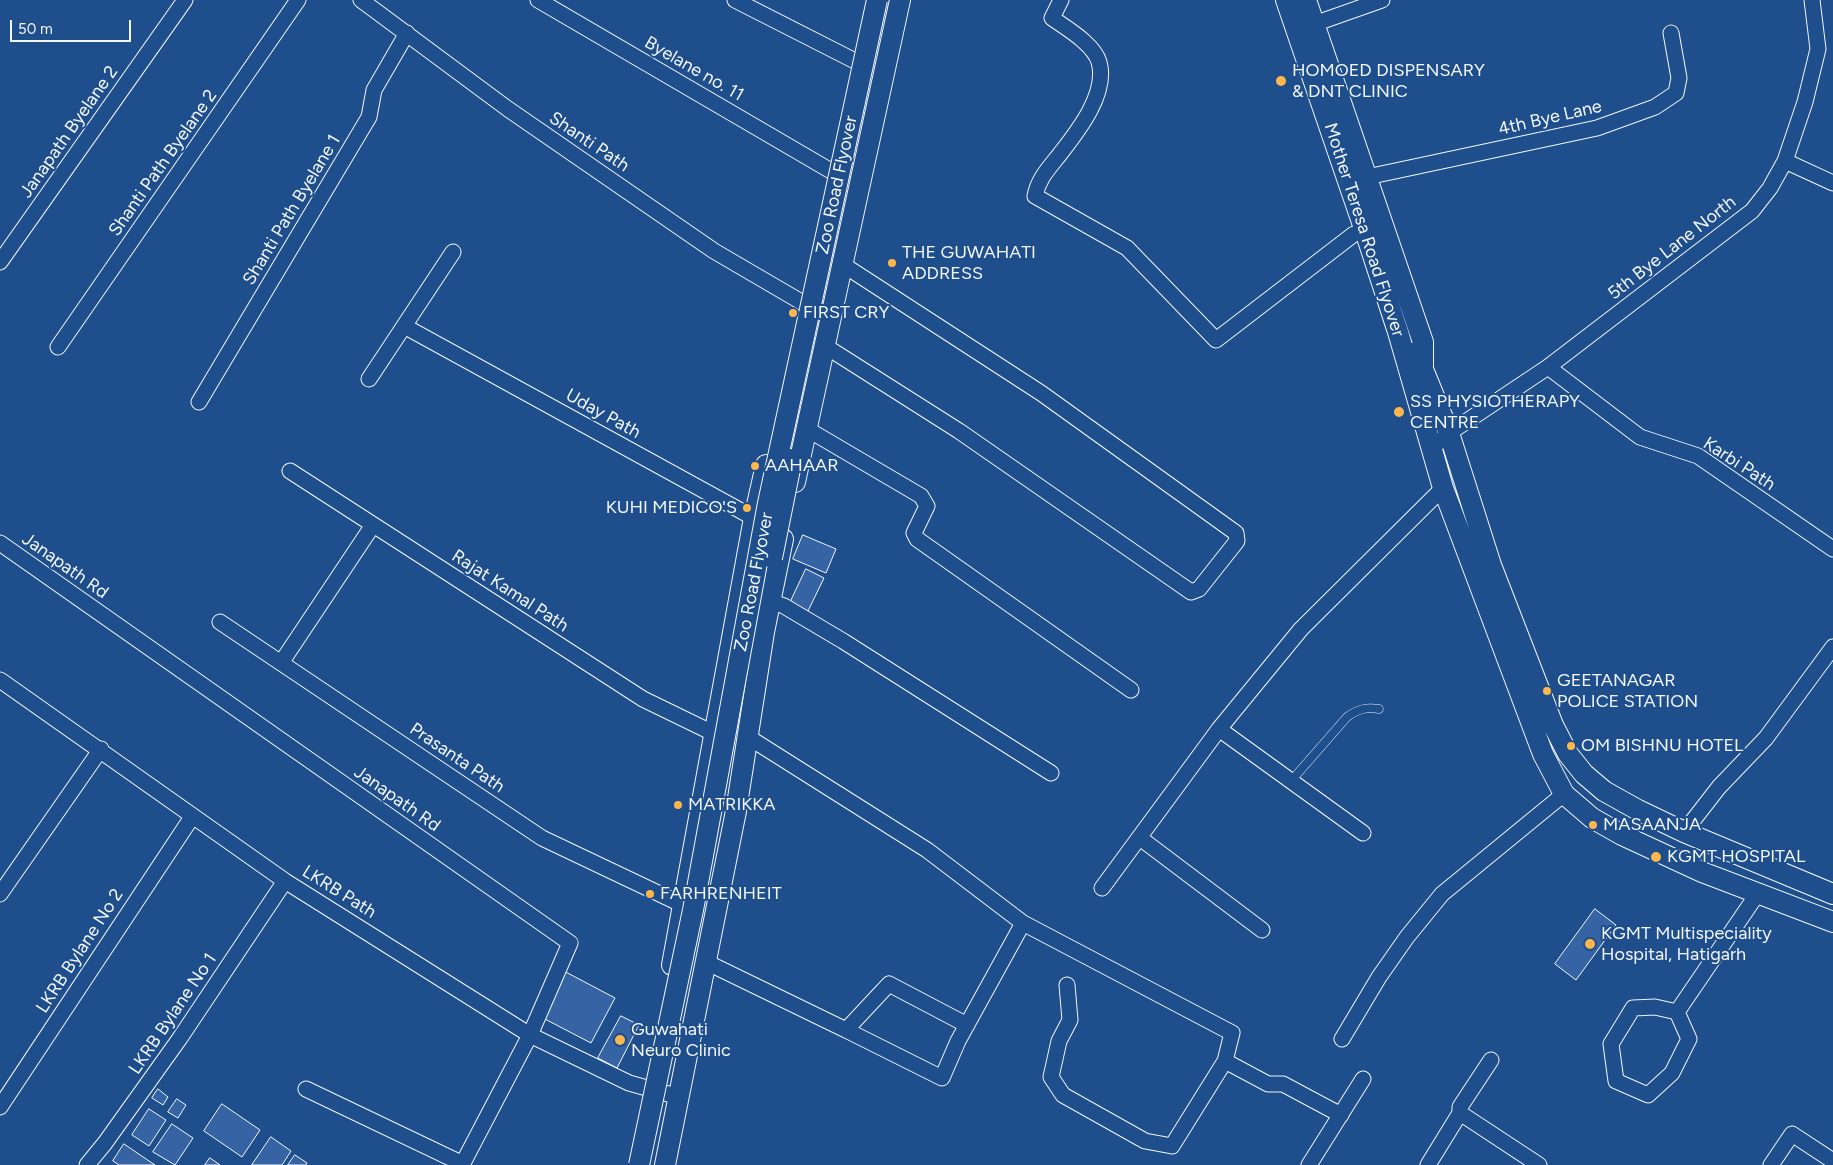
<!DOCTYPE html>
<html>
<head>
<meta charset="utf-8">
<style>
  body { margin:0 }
  #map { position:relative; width:1833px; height:1165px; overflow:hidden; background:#1f4e8c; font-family:Figtree,sans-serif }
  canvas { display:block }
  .scale { position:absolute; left:10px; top:20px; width:121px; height:22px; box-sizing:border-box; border:2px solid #f2f6ff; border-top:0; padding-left:6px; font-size:15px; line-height:18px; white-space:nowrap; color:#f2f6ff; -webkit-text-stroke:4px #1f4e8c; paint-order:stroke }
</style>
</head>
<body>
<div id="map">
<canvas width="1833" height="1165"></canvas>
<div class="scale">50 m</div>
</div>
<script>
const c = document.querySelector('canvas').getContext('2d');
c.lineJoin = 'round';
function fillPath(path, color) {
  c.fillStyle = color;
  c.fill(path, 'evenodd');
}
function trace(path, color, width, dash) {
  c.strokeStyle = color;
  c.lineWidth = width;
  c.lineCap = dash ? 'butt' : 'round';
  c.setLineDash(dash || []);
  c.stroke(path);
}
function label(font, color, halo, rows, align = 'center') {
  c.font = font + ' Figtree,sans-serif';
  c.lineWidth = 4;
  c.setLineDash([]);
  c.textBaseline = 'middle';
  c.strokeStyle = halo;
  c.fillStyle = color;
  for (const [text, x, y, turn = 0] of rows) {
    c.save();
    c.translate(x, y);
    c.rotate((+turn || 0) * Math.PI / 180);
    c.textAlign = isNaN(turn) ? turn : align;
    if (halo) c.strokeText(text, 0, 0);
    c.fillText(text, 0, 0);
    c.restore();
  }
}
const building = new Path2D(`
  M803,535L836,549L826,573L793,559Z
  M806,569L824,578L808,611L790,603Z
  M1595,909L1616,925L1576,980L1555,964Z
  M562,970L615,998L591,1043L539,1016Z
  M621,1016L639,1025L617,1068L598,1058Z
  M158,1089L168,1097L163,1105L152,1098Z
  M177,1099L186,1105L178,1118L168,1112Z
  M222,1104L260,1130L242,1157L204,1131Z
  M149,1109L166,1120L149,1146L132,1135Z
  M172,1124L193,1138L175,1165L153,1152Z
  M271,1137L291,1151L282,1165H252Z
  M124,1144L155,1165H119L113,1161Z
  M295,1155L307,1163L306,1165H288Z
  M210,1158L220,1165H205Z`);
const lane = new Path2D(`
  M1291,781L1347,717C1358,709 1366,707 1379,709`);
const street = new Path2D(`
  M361,0L508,109L714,251L803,303
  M538,0L831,171
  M735,0L855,61
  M1061,0L1052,18C1066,28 1094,44 1099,62C1108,93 1078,131 1060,154C1049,168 1038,179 1035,196L1127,248L1216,340L1354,234
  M1314,24L1382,0
  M1785,161L1833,183
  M1367,177L1597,128L1655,107L1676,93L1679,78L1671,33
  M0,262L185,0
  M404,326L763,523
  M825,346L959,431L1191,592L1199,589L1237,541L1236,533L1041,393L842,264
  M58,347L298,0
  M1548,367L1640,437L1698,456L1833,549
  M369,379L453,252
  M199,402L369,117L374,90L407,33
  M807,429L921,496L927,506L914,533L917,539L1131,690
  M1433,447L1449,433L1548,367L1752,211L1770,188L1785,161L1805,102L1818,49L1812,0
  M290,471L643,699L715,734
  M0,543L570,943L530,1035L462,1165
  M770,601L784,606L843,641L1051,773
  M220,622L542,838L683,905
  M281,663L373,525
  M0,680L285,881L530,1035L629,1083L679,1097
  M1219,729L1363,833
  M748,737L927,850L1023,923
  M1684,832L1719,787L1766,738L1833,647
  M1140,838L1262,930
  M1102,888L1219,729L1301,629L1443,488
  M0,894L101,749
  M706,962L846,1030L889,984L967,1025
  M1067,985L1070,1020L1059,1041L1051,1077L1063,1095L1145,1141L1172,1146L1225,1061L1268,1084H1283L1341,1115
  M1677,1012L1655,1007L1633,1008L1611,1044L1616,1081L1648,1095L1672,1073L1689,1039L1677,1012L1758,893
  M846,1030L942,1078L958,1041L1023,923L1232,1033L1225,1061
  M1342,1039L1379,977L1407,937L1442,894L1564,794
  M306,1089L463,1164
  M0,1107L192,817
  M1460,1113L1539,1165
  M87,1165L105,1143L180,1038L285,881
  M1309,1165L1363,1079
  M1428,1165L1460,1113V1107L1491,1060
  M1771,1165L1792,1134L1833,1161`);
const secondary = new Path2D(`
  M1286,0L1365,231L1398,332L1443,488L1543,754L1564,794L1592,818L1622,835L1702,872L1833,922
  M1306,0L1423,342V366
  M1416,352L1449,433L1491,565L1553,725L1568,754L1584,774L1604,791L1638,810L1684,832L1833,894
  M795,482L900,0
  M672,965L754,518L766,465
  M665,1165L736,811L764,632L783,539`);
const secondaryBridge = new Path2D(`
  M772,558L792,459
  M639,1165L693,910L768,503L877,0`);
const markers = [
  [1281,81,6,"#ffb74d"],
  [892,263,5,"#ffb74d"],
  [793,313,5,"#ffb74d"],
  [1399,412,6,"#ffb74d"],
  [755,466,5,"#ffb74d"],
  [747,508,5,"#ffb74d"],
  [1547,691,5,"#ffb74d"],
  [1571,746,5,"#ffb74d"],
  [678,805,5,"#ffb74d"],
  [1593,825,5,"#ffb74d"],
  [1656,857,6,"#ffb74d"],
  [650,894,5,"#ffb74d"],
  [1590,944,6,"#ffb74d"],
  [620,1040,6,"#ffb74d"]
];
const streetNames = [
  ["Byelane no. 11",694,69,30],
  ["4th Bye Lane",1550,118,-13],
  ["Janapath Byelane 2",69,132,-55],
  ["Shanti Path",589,142,34],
  ["Shanti Path Byelane 2",163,163,-55],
  ["Zoo Road Flyover",837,185,-78],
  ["Shanti Path Byelane 1",292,210,-59],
  ["Mother Teresa Road Flyover",1364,230,72],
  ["5th Bye Lane North",1672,248,-38],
  ["Uday Path",603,414,29],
  ["Karbi Path",1739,464,33],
  ["Janapath Rd",65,566,35],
  ["Zoo Road Flyover",754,582,-79],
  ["Rajat Kamal Path",510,591,33],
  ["Prasanta Path",457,758,34],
  ["Janapath Rd",397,799,35],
  ["LKRB Path",339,892,32],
  ["LKRB Bylane No 2",80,951,-57],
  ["LKRB Bylane No 1",173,1014,-56]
];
const poiNames = [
  ["HOMOED DISPENSARY",1292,71],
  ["& DNT CLINIC",1292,92],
  ["THE GUWAHATI",902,253],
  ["ADDRESS",902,274],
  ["FIRST CRY",803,313],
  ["SS PHYSIOTHERAPY",1410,402],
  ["CENTRE",1410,423],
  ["AAHAAR",765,466],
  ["KUHI MEDICO'S",737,508,"right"],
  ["GEETANAGAR",1557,681],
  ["POLICE STATION",1557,702],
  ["OM BISHNU HOTEL",1581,746],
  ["MATRIKKA",688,805],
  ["MASAANJA",1603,825],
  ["KGMT HOSPITAL",1667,857],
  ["FARHRENHEIT",660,894],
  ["KGMT Multispeciality",1601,934],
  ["Hospital, Hatigarh",1601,955],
  ["Guwahati",631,1030],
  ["Neuro Clinic",631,1051]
];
fillPath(building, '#3563a3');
trace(building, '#f2f6ff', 1);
trace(lane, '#f2f6ff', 9);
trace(street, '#f2f6ff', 17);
trace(secondary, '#f2f6ff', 22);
trace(lane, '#1f4e8c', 8);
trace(street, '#1f4e8c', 15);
trace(secondary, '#1f4e8c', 20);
trace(secondaryBridge, '#f2f6ff', 22, []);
trace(secondaryBridge, '#1f4e8c', 20);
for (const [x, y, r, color] of markers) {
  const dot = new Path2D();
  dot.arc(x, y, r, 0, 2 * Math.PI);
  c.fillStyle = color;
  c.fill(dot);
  trace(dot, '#1f4e8c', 2);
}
label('18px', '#f2f6ff', '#1f4e8c', streetNames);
label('18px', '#f2f6ff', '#1f4e8c', poiNames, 'left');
</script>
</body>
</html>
